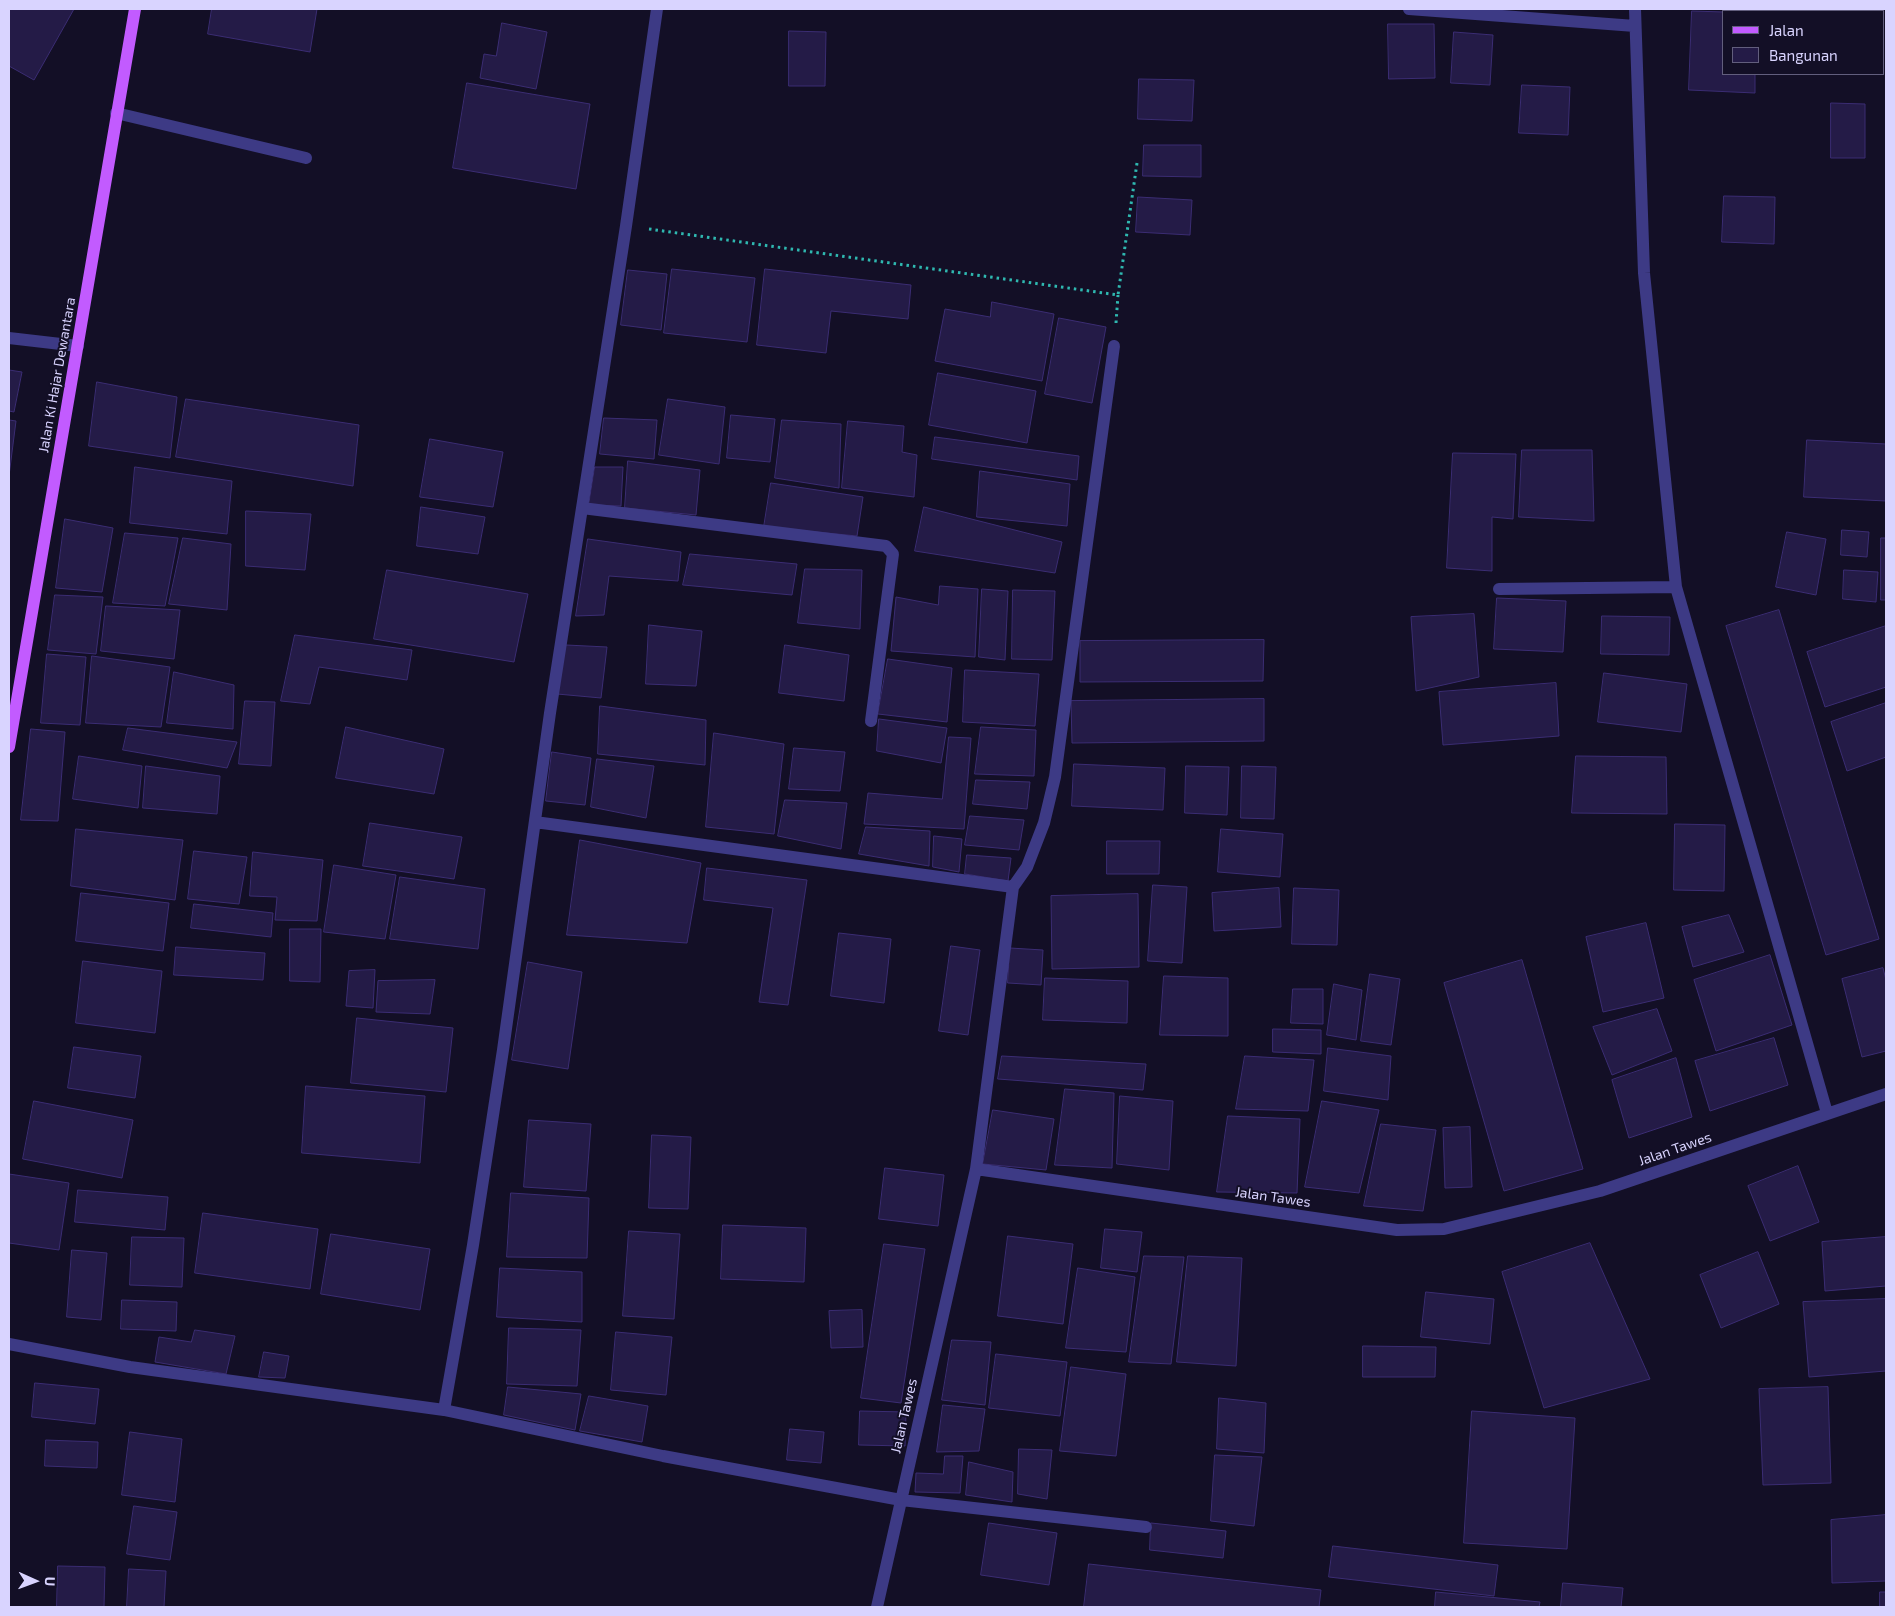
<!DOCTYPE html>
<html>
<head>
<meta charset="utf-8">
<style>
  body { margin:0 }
  #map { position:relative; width:1895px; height:1616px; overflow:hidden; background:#130f26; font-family:"Exo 2",sans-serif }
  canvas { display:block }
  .frame { position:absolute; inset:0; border:10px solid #d9d4ff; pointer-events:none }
  .legend { position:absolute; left:1722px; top:10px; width:162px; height:65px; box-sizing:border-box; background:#130f26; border:1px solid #625e7d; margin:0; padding:6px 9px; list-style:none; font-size:15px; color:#d9d4ff }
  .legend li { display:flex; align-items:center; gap:10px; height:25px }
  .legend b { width:25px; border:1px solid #625e7d }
  .north { position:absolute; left:10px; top:1556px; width:50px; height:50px; -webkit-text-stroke:4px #130f26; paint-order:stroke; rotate:92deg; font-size:14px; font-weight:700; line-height:20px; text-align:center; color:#d9d4ff }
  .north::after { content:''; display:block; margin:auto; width:18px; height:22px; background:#d9d4ff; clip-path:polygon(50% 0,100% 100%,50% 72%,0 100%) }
</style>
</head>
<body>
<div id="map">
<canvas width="1895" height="1616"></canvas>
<div class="frame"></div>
<ul class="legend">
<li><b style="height:6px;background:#c25bff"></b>Jalan</li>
<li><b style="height:14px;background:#241b47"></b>Bangunan</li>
</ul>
<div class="north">U</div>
</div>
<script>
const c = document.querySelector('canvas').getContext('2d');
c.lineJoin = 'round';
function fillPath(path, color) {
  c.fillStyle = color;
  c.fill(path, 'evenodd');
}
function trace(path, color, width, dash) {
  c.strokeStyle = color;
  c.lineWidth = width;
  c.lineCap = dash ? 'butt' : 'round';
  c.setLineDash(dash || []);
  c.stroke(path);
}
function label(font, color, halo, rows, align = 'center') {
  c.font = font + ' "Exo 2",sans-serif';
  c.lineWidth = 4;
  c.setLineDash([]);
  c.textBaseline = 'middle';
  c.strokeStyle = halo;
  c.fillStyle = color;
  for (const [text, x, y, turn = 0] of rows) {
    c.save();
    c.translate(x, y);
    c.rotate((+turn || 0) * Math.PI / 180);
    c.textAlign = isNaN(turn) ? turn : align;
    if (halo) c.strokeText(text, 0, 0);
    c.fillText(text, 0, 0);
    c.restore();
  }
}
const building = new Path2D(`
  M9,9H74L34,80L9,66Z
  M212,9H317L310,52L208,34Z
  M1692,11L1724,12V74H1755V93L1689,90Z
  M502,23L547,32L536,89L480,78L484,54L496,56Z
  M1388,24H1434L1435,78L1389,79Z
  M789,31L826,32L825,86H789Z
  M1454,32L1493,35L1490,85L1451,83Z
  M1139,79L1194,80L1192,121L1138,119Z
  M467,83L590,104L576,189L453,168Z
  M1522,85L1570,87L1568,135L1519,133Z
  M1831,103L1865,104V158H1831Z
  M1144,145H1201V177L1143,176Z
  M1724,196L1775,197L1774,244L1722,242Z
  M1138,197L1192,200L1190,235L1136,232Z
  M672,269L755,278L747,342L664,333Z
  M765,269L911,285L908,319L831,311L826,353L757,345Z
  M628,270L667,274L661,330L621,325Z
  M992,302L1054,314L1042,381L935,361L945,309L990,317Z
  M1059,318L1106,327L1092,403L1045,394Z
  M9,370L22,372L14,412L9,411Z
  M938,373L1036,391L1027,443L929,425Z
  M97,382L177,397L170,458L89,446Z
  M186,399L359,425L353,486L176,457Z
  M668,399L725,407L719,464L659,455Z
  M731,415L775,419L770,462L727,458Z
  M604,418L657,420L654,459L600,454Z
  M9,420L16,421L9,476Z
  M782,420L841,424L839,488L775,478Z
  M848,421L904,426L902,452L917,455L914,497L842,488Z
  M935,437L1079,456L1077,480L932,459Z
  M430,439L503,452L493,507L420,497Z
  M1807,440L1886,444V501L1804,497Z
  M1522,450H1592L1594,521L1519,517Z
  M1453,453L1516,454L1513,519L1492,517V571L1447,568Z
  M628,461L700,470L696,515L625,508Z
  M135,467L232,481L227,534L130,523Z
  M595,467H623L621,506L589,505Z
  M980,471L1070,484L1067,526L977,517Z
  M771,483L863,497L857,536L764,527Z
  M421,507L485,517L478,554L417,546Z
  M924,507L1062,542L1055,573L915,551Z
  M246,511L311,514L305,570L246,566Z
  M65,519L113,528L102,592L56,588Z
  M1842,530L1869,532L1867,557L1841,555Z
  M1787,532L1826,539L1816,595L1776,587Z
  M125,533L178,538L165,606L113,603Z
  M183,538L231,544L227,610L169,604Z
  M1881,538H1886V600H1881Z
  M588,539L681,552L678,581L609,576L604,615L576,616Z
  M690,554L797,564L792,595L683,585Z
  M805,569L862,570L860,629L798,623Z
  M387,570L528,594L514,662L374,639Z
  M1844,570L1878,572L1876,602L1843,599Z
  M940,586L978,589L975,657L891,651L896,597L938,605Z
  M982,589L1008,591L1005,660L979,657Z
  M1013,590L1055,591L1052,660L1012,659Z
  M55,595L103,597L96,654L48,650Z
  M1497,598L1566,601L1563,652L1494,649Z
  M106,606L180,610L174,659L101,651Z
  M1779,610L1879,939L1826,955L1726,626Z
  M1474,614L1479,677L1416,691L1411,617Z
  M1602,616L1670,617L1669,655L1601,654Z
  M649,625L702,631L696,686L646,684Z
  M1886,626V687L1825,707L1807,652Z
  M295,635L412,650L407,680L319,667L310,704L281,701Z
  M1264,640L1263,681L1080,682V641Z
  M566,645L607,647L601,698L557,694Z
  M785,645L849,655L844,701L779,693Z
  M47,654L86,657L80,725L41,723Z
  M92,656L170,667L161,727L86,723Z
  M888,659L952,668L947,722L878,714Z
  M965,670L1039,674L1035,726L963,722Z
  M174,672L234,685L233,729L167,723Z
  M1604,673L1687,684L1681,732L1598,722Z
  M1556,683L1559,736L1443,745L1439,692Z
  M1264,699V741L1072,743L1071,701Z
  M245,701L275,702L271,766L239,764Z
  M1886,703V757L1847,771L1831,722Z
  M600,706L706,720L705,765L598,754Z
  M879,719L947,728L941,763L877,751Z
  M346,727L444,749L434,794L336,778Z
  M981,727L1036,730L1034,776L975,774Z
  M128,728L237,742L227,768L123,750Z
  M31,729L65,732L58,821L21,820Z
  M714,733L784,744L774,834L706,827Z
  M949,737L971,738L964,829L864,824L868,793L942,799Z
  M794,748L845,752L840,791L789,789Z
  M552,752L591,758L585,805L546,801Z
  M79,756L142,766L138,808L73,799Z
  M1576,756L1666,757L1667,814L1572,813Z
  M597,759L654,766L646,818L591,807Z
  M1074,764L1165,768L1163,810L1072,806Z
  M146,766L220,776L217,814L143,808Z
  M1186,766L1229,767L1227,815L1185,813Z
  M1242,766L1276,767L1274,819L1241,818Z
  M976,780L1030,782L1027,809L973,804Z
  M785,800L847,803L841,849L778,836Z
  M970,816L1024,820L1019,850L965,845Z
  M370,823L462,837L454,879L363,866Z
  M1675,824L1725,825L1724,891L1674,890Z
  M866,827L930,831L929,866L859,854Z
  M76,829L183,840L175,900L71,886Z
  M1221,829L1283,834L1280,877L1218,872Z
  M934,836L962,839L959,872L933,867Z
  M580,840L701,863L687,943L567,935Z
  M1107,841H1160L1159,874H1107Z
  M194,851L247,857L239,904L188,899Z
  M253,852L323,860L317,921L275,920L277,897L250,896Z
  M967,855L1011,858L1008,881L965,874Z
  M334,865L396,875L385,939L324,932Z
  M707,868L807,880L788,1005L759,1002L773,908L704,900Z
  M400,877L485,889L478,949L390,939Z
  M1153,885L1187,887L1182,963L1148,961Z
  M1279,888L1281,927L1214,931L1212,893Z
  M1294,888L1339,890L1337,945L1292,944Z
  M81,893L169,903L163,951L76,941Z
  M1138,894L1139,967L1052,969L1051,896Z
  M194,904L273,913L271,937L191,928Z
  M1729,915L1744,952L1693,967L1682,927Z
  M1646,923L1664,998L1603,1012L1586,937Z
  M290,929H321L320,982L290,981Z
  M839,933L891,939L884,1003L831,996Z
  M951,946L980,950L968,1035L939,1031Z
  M176,947L265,953L263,980L174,975Z
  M1010,948L1043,950L1041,985L1008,983Z
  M1770,955L1792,1025L1716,1051L1694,980Z
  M1522,960L1583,1169L1504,1191L1444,983Z
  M83,961L162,971L155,1033L76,1023Z
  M528,962L582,972L568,1069L512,1060Z
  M1883,968L1886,980V1051L1862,1057L1842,979Z
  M375,970L373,1008L346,1006L349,971Z
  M1370,974L1400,979L1391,1045L1361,1041Z
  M1164,976L1228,978V1036L1160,1035Z
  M1045,978L1128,981L1127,1023L1043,1020Z
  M435,980L430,1014L376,1012L378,981Z
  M1334,984L1362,990L1356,1040L1327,1035Z
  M1293,989H1323V1024L1291,1023Z
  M1657,1009L1672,1051L1612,1075L1593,1027Z
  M357,1018L453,1028L446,1092L351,1083Z
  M1273,1029L1321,1030V1054L1273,1052Z
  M1774,1038L1788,1085L1710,1111L1695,1061Z
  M74,1047L141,1056L135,1098L68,1088Z
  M1328,1048L1391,1056L1388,1100L1324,1091Z
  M1002,1056L1146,1064L1143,1090L998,1079Z
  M1245,1056L1314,1060L1308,1111L1236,1109Z
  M1676,1058L1692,1117L1629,1138L1612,1080Z
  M306,1086L425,1096L420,1163L302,1153Z
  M1065,1089L1114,1093L1112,1168L1055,1165Z
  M1120,1096L1173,1101L1169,1170L1117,1164Z
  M34,1101L133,1120L122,1178L23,1159Z
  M1322,1101L1379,1110L1359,1193L1305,1187Z
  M993,1110L1054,1119L1046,1170L983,1164Z
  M1228,1116L1300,1119L1297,1193L1217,1192Z
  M529,1120L591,1124L586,1191L524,1187Z
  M1381,1124L1436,1130L1423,1211L1364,1206Z
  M1470,1127L1472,1187L1445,1188L1443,1128Z
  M652,1135L691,1137L688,1209L649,1208Z
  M1798,1166L1819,1222L1770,1241L1748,1186Z
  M885,1168L944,1175L938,1226L879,1219Z
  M9,1174L69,1183L59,1250L9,1243Z
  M78,1190L168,1197L165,1230L75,1222Z
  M511,1193L589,1198L587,1258L507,1257Z
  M203,1213L318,1229L310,1289L195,1273Z
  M723,1225L806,1228L804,1282L721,1279Z
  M1105,1229L1142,1232L1137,1272L1101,1268Z
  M629,1231L680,1234L674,1319L623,1316Z
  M331,1234L430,1249L420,1310L321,1294Z
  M1008,1236L1073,1244L1063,1324L998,1316Z
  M132,1237L184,1238L182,1287L130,1285Z
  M1886,1237V1286L1825,1291L1822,1242Z
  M1590,1243L1650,1379L1544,1408L1502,1272Z
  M884,1244L925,1249L901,1403L861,1398Z
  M72,1250L107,1253L101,1320L67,1317Z
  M1758,1252L1779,1304L1721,1328L1700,1275Z
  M1144,1256L1184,1257L1171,1364L1129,1362Z
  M1188,1256L1242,1258L1236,1366L1177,1362Z
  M500,1268L582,1272V1322L497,1317Z
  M1078,1268L1135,1277L1126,1352L1066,1348Z
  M1426,1292L1494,1299L1490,1344L1421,1337Z
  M1886,1299V1371L1809,1377L1803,1302Z
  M122,1300L177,1302L176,1331L121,1329Z
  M862,1310L863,1347L831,1348L829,1311Z
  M509,1328L581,1330L577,1386L507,1384Z
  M195,1330L235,1336L226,1374L155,1362L159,1337L191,1342Z
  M616,1332L672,1337L666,1395L611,1390Z
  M952,1340L991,1342L985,1405L942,1400Z
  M1363,1346L1436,1347L1435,1377H1363Z
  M264,1352L289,1356L285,1378L259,1377Z
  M996,1354L1067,1362L1060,1416L989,1408Z
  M1071,1367L1126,1374L1116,1456L1060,1451Z
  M35,1383L99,1389L95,1424L32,1417Z
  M508,1387L581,1394L575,1430L504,1415Z
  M1828,1387L1831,1483L1763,1485L1759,1389Z
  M589,1396L648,1406L642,1442L580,1431Z
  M1219,1398L1266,1403L1264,1453L1217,1449Z
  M943,1405L985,1409L979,1451L937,1452Z
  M860,1411L906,1412L905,1446L859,1445Z
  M1472,1411L1575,1418L1567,1549L1464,1543Z
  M790,1429L824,1432L821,1463L787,1460Z
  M130,1432L182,1439L175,1502L122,1495Z
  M46,1440L98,1442L97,1468L45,1466Z
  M1019,1449L1052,1450L1047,1499L1018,1494Z
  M1215,1455L1262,1457L1254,1526L1211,1521Z
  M945,1456H963L960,1493L915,1492L916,1473L943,1474Z
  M969,1462L1013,1472L1012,1502L966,1495Z
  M134,1506L177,1512L170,1560L127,1554Z
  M1886,1515V1581L1832,1583L1831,1520Z
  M989,1523L1057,1533L1049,1585L981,1575Z
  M1151,1523L1226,1531L1223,1558L1150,1550Z
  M1333,1546L1498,1565L1494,1596L1329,1577Z
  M1089,1564L1321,1590L1319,1607H1084Z
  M58,1566L105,1567L104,1607H57Z
  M129,1569L166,1571L164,1607H127Z
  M1563,1583L1623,1588L1621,1607H1561Z
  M1436,1592L1540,1602L1539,1607H1435Z
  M1880,1592H1886V1607H1880Z`);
const path = new Path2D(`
  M649,229L1118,295L1137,163
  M1116,323L1118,295`);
const minor = new Path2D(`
  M1409,9L1635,26
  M1635,9L1644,273L1676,587L1827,1113
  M116,113L306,158
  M9,338L78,346
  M582,508L886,546L893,554L871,721
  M1499,589L1676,587
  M535,822L1013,887
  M976,1169L1397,1230L1444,1229L1600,1191L1886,1094
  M9,1344L130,1367L444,1410L663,1456L901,1500L1146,1527
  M444,1410L473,1245L503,1050L550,713L626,226L657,9
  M877,1607L976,1169L1013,887L1027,867L1044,823L1055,777L1114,346`);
const major = new Path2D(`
  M9,747L135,9`);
const streetNames = [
  ["Jalan Ki Hajar Dewantara",57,375,-80],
  ["Jalan Tawes",1675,1149,-19],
  ["Jalan Tawes",1273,1197,8],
  ["Jalan Tawes",904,1416,-77]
];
fillPath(building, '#241b47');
trace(building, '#3b2d73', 1);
trace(path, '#2fb8b0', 3, [2.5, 4]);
trace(minor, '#3d3a85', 12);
trace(major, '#c25bff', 12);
label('14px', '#d9d4ff', '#130f26', streetNames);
</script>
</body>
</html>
